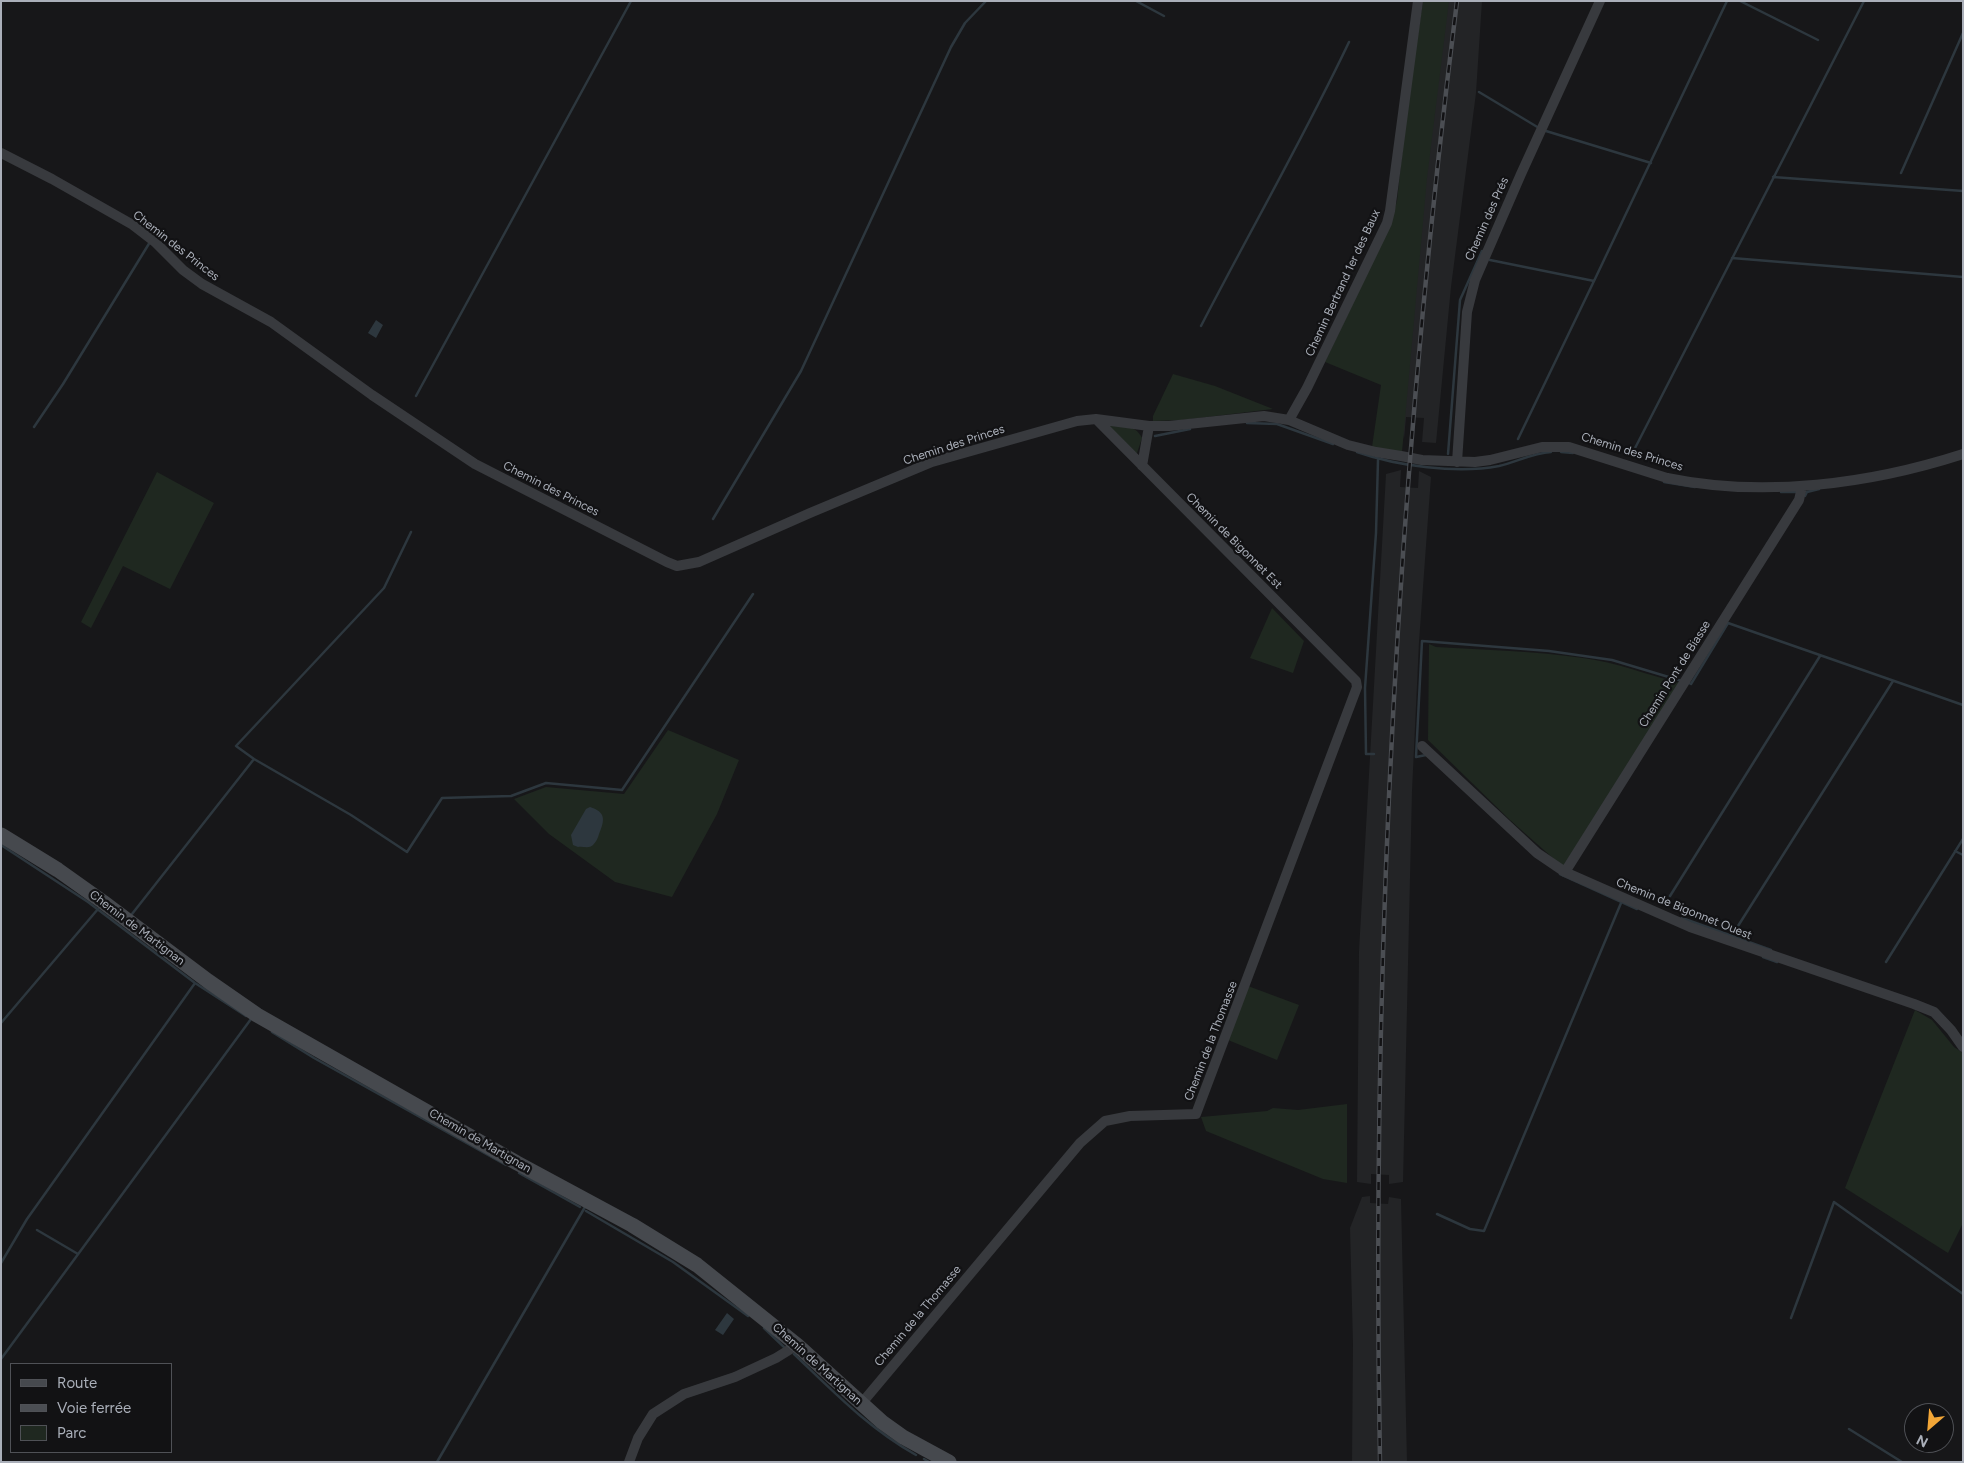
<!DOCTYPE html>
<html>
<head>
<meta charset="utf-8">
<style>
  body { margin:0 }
  #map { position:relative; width:1964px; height:1463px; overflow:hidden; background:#171719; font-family:Figtree,sans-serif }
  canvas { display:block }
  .frame { position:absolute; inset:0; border:2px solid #aaafb9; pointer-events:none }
  .legend { position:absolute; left:10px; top:1363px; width:162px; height:90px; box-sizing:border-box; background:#121214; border:1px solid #4f5156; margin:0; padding:6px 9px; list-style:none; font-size:15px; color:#aaafb9 }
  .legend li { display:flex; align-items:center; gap:10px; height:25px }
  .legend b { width:25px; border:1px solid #4f5156 }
  .north { position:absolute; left:1904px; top:1403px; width:50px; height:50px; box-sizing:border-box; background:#121214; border:1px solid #4f5156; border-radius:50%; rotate:207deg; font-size:14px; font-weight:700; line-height:20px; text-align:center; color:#aaafb9 }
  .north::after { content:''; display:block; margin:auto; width:18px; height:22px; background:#f2a637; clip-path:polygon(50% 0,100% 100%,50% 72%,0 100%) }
</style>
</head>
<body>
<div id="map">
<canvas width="1964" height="1463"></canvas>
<div class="frame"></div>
<ul class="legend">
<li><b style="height:6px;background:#46494e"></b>Route</li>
<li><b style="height:6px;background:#4b4e53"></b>Voie ferrée</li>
<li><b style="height:14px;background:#1f2820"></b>Parc</li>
</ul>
<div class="north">N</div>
</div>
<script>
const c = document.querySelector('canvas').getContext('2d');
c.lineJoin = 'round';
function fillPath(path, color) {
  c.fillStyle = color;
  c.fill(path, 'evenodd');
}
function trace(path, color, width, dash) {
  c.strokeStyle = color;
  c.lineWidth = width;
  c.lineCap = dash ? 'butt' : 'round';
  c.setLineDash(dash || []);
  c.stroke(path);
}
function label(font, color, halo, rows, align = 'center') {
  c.font = font + ' Figtree,sans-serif';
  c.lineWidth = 4.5;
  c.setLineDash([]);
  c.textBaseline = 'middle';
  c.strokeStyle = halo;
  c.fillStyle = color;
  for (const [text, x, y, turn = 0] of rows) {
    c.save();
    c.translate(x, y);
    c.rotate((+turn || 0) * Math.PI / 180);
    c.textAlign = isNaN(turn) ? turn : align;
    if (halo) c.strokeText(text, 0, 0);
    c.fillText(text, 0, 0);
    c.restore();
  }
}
const built = new Path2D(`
  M1442,1H1482L1476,93L1451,287L1436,443L1422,442L1424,418L1406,417L1404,439L1396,396Z
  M1401,470L1400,487L1418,488L1419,471L1431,477L1419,642L1412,791L1403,1182L1389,1184V1175L1371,1174V1184L1357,1182L1359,951L1386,474Z
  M1370,1196V1203L1388,1204L1389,1197L1401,1199L1407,1462H1352L1353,1344L1350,1228L1362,1197Z`);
const green = new Path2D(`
  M1423,1H1449L1427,178L1402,452L1372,447L1381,385L1325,362L1389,227L1397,201L1407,108Z
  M1173,374L1215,386L1273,409L1182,420L1153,421V416Z
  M1104,422C1118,425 1136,424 1142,438L1136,456Z
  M157,472L214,503L170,589L123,566L91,628L81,622Z
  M1272,608L1304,641L1293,673L1250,658Z
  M1429,644L1436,647C1485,650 1535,651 1583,658C1616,662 1647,675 1680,683L1563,867L1510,820L1428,740Z
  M668,730L739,760L717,814L672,897L615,882L549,834L514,799L546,787L624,794Z
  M1248,986L1299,1005L1277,1060L1228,1040Z
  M1915,1010L1932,1020L1954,1047L1963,1053V1223L1948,1253L1845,1188Z
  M1347,1104V1183L1323,1179L1206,1131L1201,1117L1267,1111L1273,1108L1298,1110Z`);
const water = new Path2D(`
  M376,320L383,325L376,338L368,333Z
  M590,807C606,812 605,820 599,834C598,838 596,842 593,845C589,849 583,846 578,847L573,845L571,835L586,809Z
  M727,1313L734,1319L723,1335L715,1330Z`);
const stream = new Path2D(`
  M1136,1L1164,16
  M1740,1L1818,40
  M1479,92L1539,128
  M1546,131L1651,163
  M1901,173L1963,33
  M1773,177L1963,191
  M1732,258L1963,277
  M1490,260L1594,281L1727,1
  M1201,326C1250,231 1303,139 1349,42
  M416,396L631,1
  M1247,423L1277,424L1333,444
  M34,427L63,384L150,242
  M1155,436L1190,429
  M1518,439L1594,281
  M1357,452C1397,466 1457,474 1499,466C1516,462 1533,453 1551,452
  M1561,452L1573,453
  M1448,454L1460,300L1482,251
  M1632,454L1864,1
  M1664,482L1695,487
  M1781,492H1797
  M1805,496L1807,492L1819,489
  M713,519L801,371L951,47L965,23L986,1
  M1687,682L1691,684L1728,623L1963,705
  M1374,754H1366L1365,688L1376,533L1378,460
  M1426,755L1416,757L1422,641L1549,651L1612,660L1682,681
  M254,759L351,815L407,852L442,798L511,796L546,783L622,790L753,594
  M1,845L88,902L195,983L246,1016
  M1955,851L1963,855
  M1560,874L1637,909
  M1670,896L1820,656
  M132,914L254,759L236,746L384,588L411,532
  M1682,918L1771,950
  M1738,926L1893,681
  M1763,957L1777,962
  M1886,962L1963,839
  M1,1023L98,909
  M272,1032L314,1058L506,1165
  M519,1173L580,1207
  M586,1211L673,1262L748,1316
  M1437,1214L1470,1229L1484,1231L1621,903
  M37,1230L78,1254
  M1,1263L27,1219L195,983
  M1791,1318L1834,1202L1963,1294
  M764,1328L785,1348
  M794,1354C834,1392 867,1427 916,1455
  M1,1359L251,1019
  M1849,1429L1902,1462
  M924,1459L929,1462
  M437,1462L585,1207`);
const street = new Path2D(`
  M1,153L52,179L133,225L155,242L183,270L202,284L271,322L372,395L475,464L667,562L677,566L699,562L810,513L932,462L1077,421L1096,419L1149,426H1169L1264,416L1289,420L1348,445L1376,452L1401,456L1422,460L1475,462L1490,460L1542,447H1569L1667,478C1764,498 1870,484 1963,454
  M1289,420L1307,388L1387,223L1390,211L1418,1
  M1457,462L1467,312L1475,280L1521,174L1600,1
  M1142,466L1149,426
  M1422,746L1537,853L1565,872L1690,927L1914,1004L1934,1012L1951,1030L1963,1047
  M1565,872L1799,500L1802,487
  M861,1404L1080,1143L1105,1121L1130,1116L1196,1114L1357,687L1356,681L1096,419
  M629,1462L638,1438L653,1414L684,1394L735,1377L776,1358L797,1345`);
const secondary = new Path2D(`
  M1,835L58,870L103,902L208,981L257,1015L517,1163L632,1225L697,1265L797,1345L882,1422L903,1437L949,1462`);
const rail = new Path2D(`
  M1380,1462C1371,974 1396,486 1457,1`);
const streetNames = [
  ["Chemin des Prés",1487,219,-66],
  ["Chemin des Princes",176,246,38],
  ["Chemin Bertrand 1er des Baux",1343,283,-65],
  ["Chemin des Princes",954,445,-18],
  ["Chemin des Princes",1632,452,17],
  ["Chemin des Princes",551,489,27],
  ["Chemin de Bigonnet Est",1234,541,45],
  ["Chemin Pont de Biasse",1675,674,-58],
  ["Chemin de Bigonnet Ouest",1684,909,22],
  ["Chemin de Martignan",137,928,37],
  ["Chemin de la Thomasse",1211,1041,-69],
  ["Chemin de Martignan",480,1141,30],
  ["Chemin de la Thomasse",918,1316,-50],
  ["Chemin de Martignan",817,1364,42]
];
fillPath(built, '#232426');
fillPath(green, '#1f2820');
fillPath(water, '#2d373e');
trace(stream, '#2d373e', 2.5);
trace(street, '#383a3e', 10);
trace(secondary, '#46494e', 15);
trace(rail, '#4b4e53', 4.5);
trace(rail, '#121214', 2.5, [8]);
label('12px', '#aaafb9', '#121214', streetNames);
</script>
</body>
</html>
